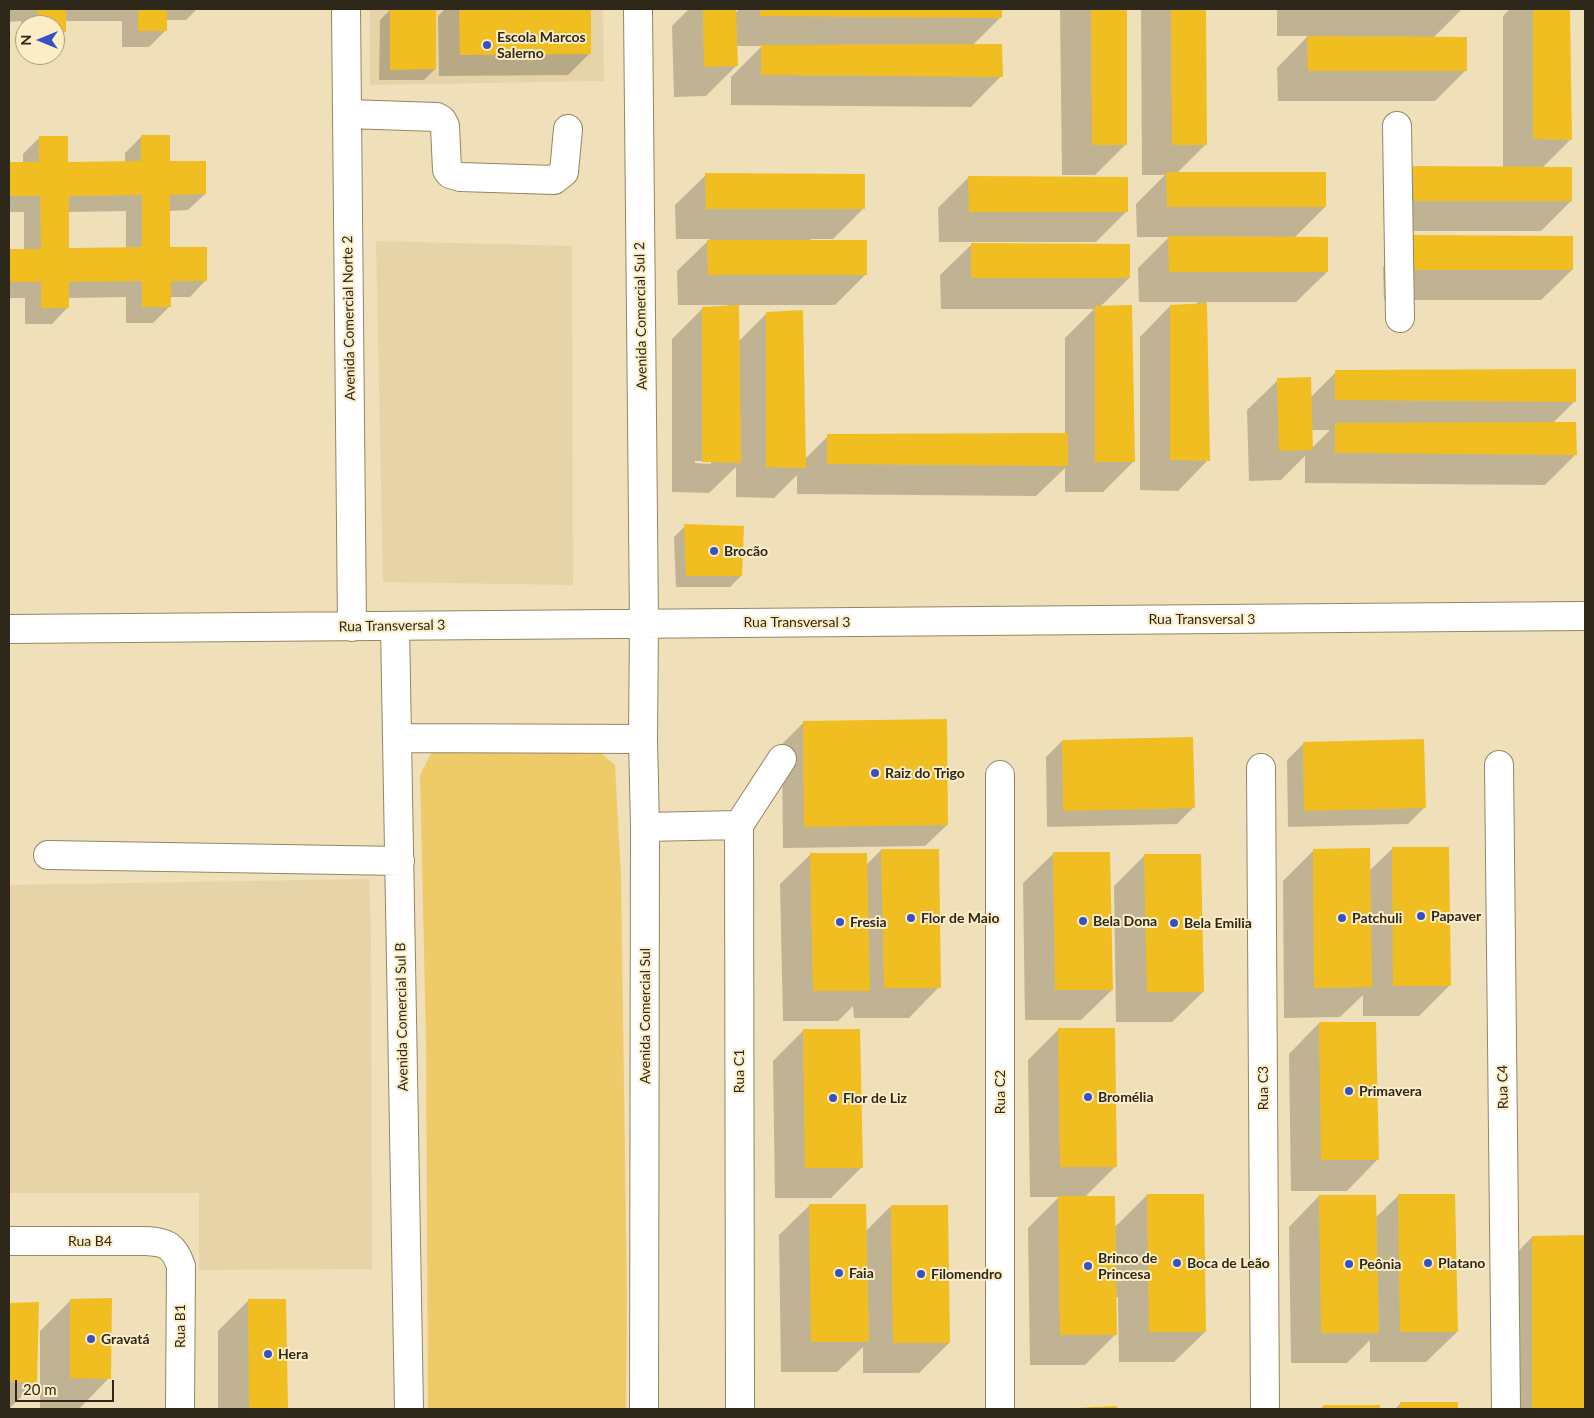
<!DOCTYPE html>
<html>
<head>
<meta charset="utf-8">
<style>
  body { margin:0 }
  #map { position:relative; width:1594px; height:1418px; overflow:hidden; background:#efe0ba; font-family:Lato,sans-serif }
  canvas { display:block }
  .frame { position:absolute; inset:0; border:10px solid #2d2819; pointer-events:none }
  .north { position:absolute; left:15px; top:15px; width:50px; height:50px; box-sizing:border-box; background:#fdedc7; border:1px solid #aa9e81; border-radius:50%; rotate:270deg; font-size:14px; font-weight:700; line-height:20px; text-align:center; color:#2d2819 }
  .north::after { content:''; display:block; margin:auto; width:18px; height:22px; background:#3651c3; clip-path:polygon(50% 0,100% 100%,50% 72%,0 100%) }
  .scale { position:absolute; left:15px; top:1380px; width:99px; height:22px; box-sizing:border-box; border:2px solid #2d2819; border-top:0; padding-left:6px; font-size:15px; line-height:18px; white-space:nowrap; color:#2d2819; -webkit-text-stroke:4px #fdedc7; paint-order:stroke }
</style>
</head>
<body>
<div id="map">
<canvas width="1594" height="1418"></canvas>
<div class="frame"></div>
<div class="north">N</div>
<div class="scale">20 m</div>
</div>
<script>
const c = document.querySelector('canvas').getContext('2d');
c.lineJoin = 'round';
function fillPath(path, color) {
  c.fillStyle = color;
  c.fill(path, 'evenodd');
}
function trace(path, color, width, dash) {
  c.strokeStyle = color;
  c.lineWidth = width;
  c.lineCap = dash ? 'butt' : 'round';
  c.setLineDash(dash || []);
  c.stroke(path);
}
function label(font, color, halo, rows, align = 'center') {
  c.font = font + ' Lato,sans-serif';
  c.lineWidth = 4;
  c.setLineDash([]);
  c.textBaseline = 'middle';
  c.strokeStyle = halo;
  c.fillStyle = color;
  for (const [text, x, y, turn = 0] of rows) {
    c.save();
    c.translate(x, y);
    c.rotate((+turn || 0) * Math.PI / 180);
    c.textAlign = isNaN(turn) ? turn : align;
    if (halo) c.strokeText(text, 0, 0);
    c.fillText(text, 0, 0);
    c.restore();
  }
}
const built = new Path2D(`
  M370,9H603L604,81L370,85Z
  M376,241L572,246L573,585L383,582Z
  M369,879L371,935L372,1269L199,1270V1193H9V885Z`);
const green = new Path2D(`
  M591,744L615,765L621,876L627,1296L626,1409H428L426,1041L420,775L434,748Z`);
const shadow = new Path2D(`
  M9,9H197L186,20H166V30L149,47H122V21H64V31L55,40V25H25V48H21V21L9,22Z
  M391,9H435V69L424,80H379L380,20Z
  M445,9H590V53L568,75L439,76L438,16Z
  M689,9H735V13L740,9H1001V17L973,45L1001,76L971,107L731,105V77L762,46H736L737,65L706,96L674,97L672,26Z
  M1060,9H1125L1126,144L1095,175H1062Z
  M1141,9H1205L1206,144L1177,173L1325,207L1293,239L1327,272L1296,302H1206L1208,460L1178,491L1140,490V337L1170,306L1197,304V302H1139L1138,268L1169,237H1137L1136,204L1165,175H1142Z
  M1277,9H1462L1433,38L1466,70L1435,101H1278L1277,68L1308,36H1277Z
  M1510,9H1569L1571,139L1542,168L1571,201L1541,231H1384L1383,198L1413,167L1503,168V16Z
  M142,136L169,163L205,194L188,210L169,211V248L206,280L190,297H170V306L153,323H126V297L68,298V307L52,324H25V298H9V250H24V212H9V164H23V154L40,137L67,163H125V153ZM126,211V249H68V212Z
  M706,175L864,208L833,239H811V241L866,274L835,305H737L738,342L767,313L805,459L828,436L1065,434V338L1094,309H941L940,275L971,245L1129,278L1100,307L1133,462L1103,492H1065V468L1036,496L797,494V475L774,498L736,497V467L709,493L672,492V339L702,309L729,307V305H678L677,271L710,239H676L675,205ZM695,461H711V464L695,463Z
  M969,177L1127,211L1096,242H939L938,208Z
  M1414,236L1572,270L1541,300H1384L1383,267Z
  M1336,372L1575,401L1553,423L1576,454L1545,485L1305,483V456L1281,480L1249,481L1247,410L1278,380L1311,397ZM1312,430H1330L1312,448Z
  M685,526L741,576L730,587H676L674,537Z
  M803,723L947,825L925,846L783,848L782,744Z
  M1062,741L1194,807L1177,824L1047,827L1046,757Z
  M1304,743L1425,807L1408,824L1288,827L1287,760Z
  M1392,849L1450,985L1419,1016H1363V995L1340,1017L1284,1018L1283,881L1313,851L1369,871Z
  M881,850L939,987L909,1018H854L853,1006L838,1021H783L780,884L811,854L866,865Z
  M1054,853L1112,990L1081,1020H1025L1023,883Z
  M1145,855L1203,992L1172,1022H1116L1114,886Z
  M1319,1023L1377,1160L1347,1191H1291L1289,1054Z
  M1059,1029L1116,1166L1085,1197L1114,1228L1147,1195L1205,1332L1174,1362H1119L1118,1297H1115L1116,1334L1085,1365H1030L1028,1228L1059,1197H1030L1028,1060Z
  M804,1030L862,1167L831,1198H775L773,1061Z
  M1399,1195L1457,1332L1426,1362H1370V1340L1347,1363H1291L1289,1227L1319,1196L1375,1218Z
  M810,1205L866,1231L891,1206L949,1343L919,1373H863V1347L837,1372H781L779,1235Z
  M1585,1236V1409H1502V1268L1532,1237Z
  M71,1300L109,1378L79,1409L40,1408V1331Z
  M249,1300H285L287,1409H218V1331Z
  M38,1303L36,1382L9,1409V1304Z
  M1401,1403H1457V1409H1395Z
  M1323,1406H1378V1409H1320Z`);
const building = new Path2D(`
  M37,9H66V32H55V25H37Z
  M138,9H167V31H138Z
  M390,9H436V69L390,70Z
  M459,9H591V54L460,55Z
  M703,9H736L738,66L704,67Z
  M760,9H1002V18L760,16Z
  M1091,9H1127V145H1092Z
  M1171,9H1206L1207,145H1172Z
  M1533,9H1570L1572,140L1533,139Z
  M1307,36L1467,37V71H1308Z
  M1002,44L1003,77L761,75V45Z
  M141,135H170V161H206V194L170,195V247H207V281H171V307H142V281L69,282V308H41V282H9V249H41L40,196H9V162H39V136H68V162L141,161ZM142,195V247L69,248V196Z
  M1413,166L1572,167V201H1414Z
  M1166,172H1326V207H1167Z
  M705,173L865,174V209H706Z
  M968,176L1128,177V212H969Z
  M1413,235L1573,236V270H1414Z
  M1168,236L1328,237V272H1169Z
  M707,240H867V275H708Z
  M971,243L1130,244V278H971Z
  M1207,303L1210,461L1170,460V305Z
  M739,305L741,463L702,462V307Z
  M1132,305L1135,462H1095V306Z
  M803,310L806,468L766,467V312Z
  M1576,369V402L1335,400V370Z
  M1311,377L1313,450L1279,451L1277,378Z
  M1576,422L1577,455L1335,453V423Z
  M1068,433V466L827,464V434Z
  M684,524L744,526L742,576H686Z
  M947,719L948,825L804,827L803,721Z
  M1193,737L1195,808L1063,811L1062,740Z
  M1424,739L1426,808L1304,811L1303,742Z
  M1392,847H1449L1451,986H1393Z
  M1370,848L1372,987L1314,988L1313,849Z
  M881,849H939L941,988H884Z
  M1053,852H1110L1113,990H1055Z
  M810,853H867L870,991H813Z
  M1144,854H1201L1204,992H1147Z
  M1319,1022H1376L1379,1160H1321Z
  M1058,1028H1115L1117,1167H1060Z
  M803,1029H860L863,1168H805Z
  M1147,1194H1204L1206,1332H1149Z
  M1398,1194H1455L1458,1332H1400Z
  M1319,1195H1376L1379,1333H1321Z
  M1058,1196H1115L1117,1335H1060Z
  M809,1204H866L869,1342H811Z
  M891,1205H948L950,1343H893Z
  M1585,1235V1409H1532V1236Z
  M112,1298L111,1379L70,1378V1299Z
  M248,1299H286L288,1409H249Z
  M39,1302L37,1383L9,1382V1303Z
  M1400,1402H1458V1409H1400Z
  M1323,1405H1380V1409H1323Z
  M1117,1406V1409H1076V1408Z`);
const minor = new Path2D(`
  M346,9L352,627
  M638,9L644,623L643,739L645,827L644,1409
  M347,114L437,117L442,120L445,126L447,170L450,174L460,177L554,180L564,172L568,129
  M1397,126L1400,318
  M395,626L409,1409
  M9,629L1585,616
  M397,738L643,739
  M1499,765L1506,1409
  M1261,768L1265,1409
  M1000,775V1409
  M739,825L782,759
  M645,827L739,825L740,1409
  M48,855L400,861
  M9,1241H146C167,1242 174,1246 181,1266L180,1409`);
const markers = [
  [487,45,5,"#3651c3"],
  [714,551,5,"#3651c3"],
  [875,773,5,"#3651c3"],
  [1421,916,5,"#3651c3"],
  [911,918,5,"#3651c3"],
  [1342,918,5,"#3651c3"],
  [1083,921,5,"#3651c3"],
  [840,922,5,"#3651c3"],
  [1174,923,5,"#3651c3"],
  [1349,1091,5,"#3651c3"],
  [1088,1097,5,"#3651c3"],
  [833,1098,5,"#3651c3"],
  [1177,1263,5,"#3651c3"],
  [1428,1263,5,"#3651c3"],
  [1349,1264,5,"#3651c3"],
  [1088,1266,5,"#3651c3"],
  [839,1273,5,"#3651c3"],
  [921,1274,5,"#3651c3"],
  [91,1339,5,"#3651c3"],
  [268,1354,5,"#3651c3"]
];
const poiNames = [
  ["Escola Marcos",497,37],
  ["Salerno",497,53],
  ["Brocão",724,551],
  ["Raiz do Trigo",885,773],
  ["Papaver",1431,916],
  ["Flor de Maio",921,918],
  ["Patchuli",1352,918],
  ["Bela Dona",1093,921],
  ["Fresia",850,922],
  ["Bela Emilia",1184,923],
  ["Primavera",1359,1091],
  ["Bromélia",1098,1097],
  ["Flor de Liz",843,1098],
  ["Brinco de",1098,1258],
  ["Princesa",1098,1274],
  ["Boca de Leão",1187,1263],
  ["Platano",1438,1263],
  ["Peônia",1359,1264],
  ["Faia",849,1273],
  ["Filomendro",931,1274],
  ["Gravatá",101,1339],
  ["Hera",278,1354]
];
const streetNames = [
  ["Avenida Comercial Sul 2",641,316,-91],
  ["Avenida Comercial Norte 2",349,318,-91],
  ["Rua Transversal 3",1202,619],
  ["Rua Transversal 3",797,622],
  ["Rua Transversal 3",392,626,-1],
  ["Avenida Comercial Sul",645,1016,-90],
  ["Avenida Comercial Sul B",402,1017,-91],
  ["Rua C1",739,1071,-90],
  ["Rua C4",1503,1087,-91],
  ["Rua C3",1263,1088,-90],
  ["Rua C2",1000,1092,-90],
  ["Rua B4",90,1241],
  ["Rua B1",180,1326,-90]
];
fillPath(built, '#e6d4a8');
fillPath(green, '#efca68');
fillPath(shadow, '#0003');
fillPath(building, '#f0be20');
trace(minor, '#948663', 30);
trace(minor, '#fff', 28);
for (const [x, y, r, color] of markers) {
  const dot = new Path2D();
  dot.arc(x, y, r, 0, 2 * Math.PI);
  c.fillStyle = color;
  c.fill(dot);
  trace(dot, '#fdedc7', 2);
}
label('bold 14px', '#2d2819', '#fdedc7', poiNames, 'left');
label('14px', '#2d2819', '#fdedc7', streetNames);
</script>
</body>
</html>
